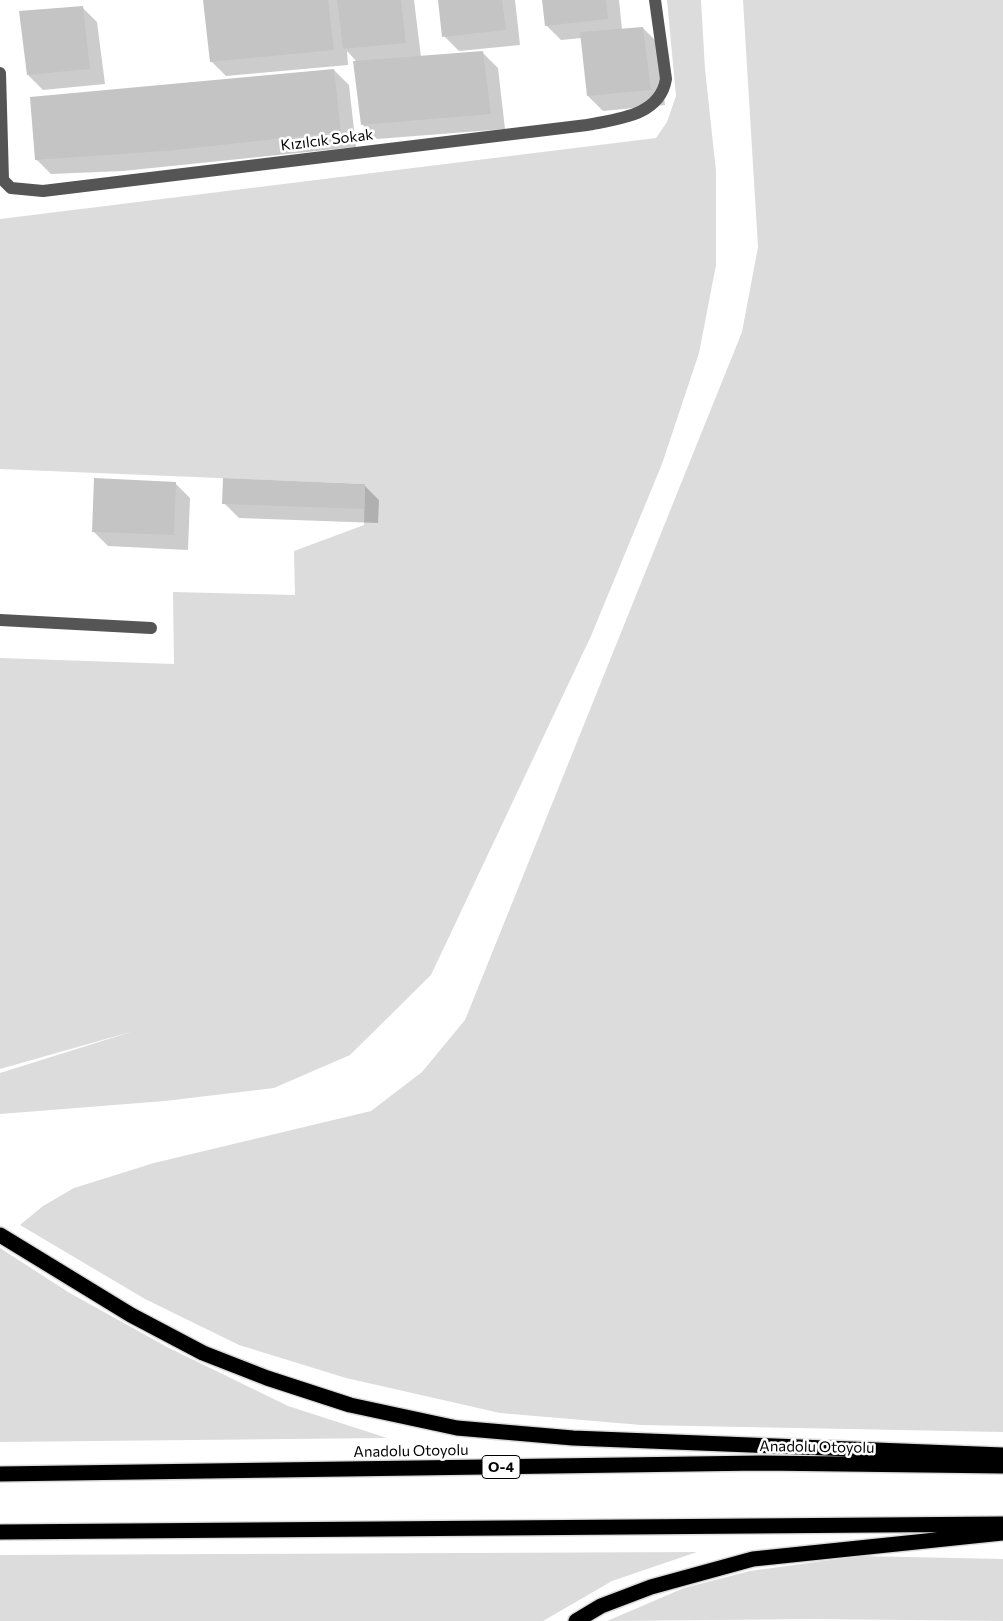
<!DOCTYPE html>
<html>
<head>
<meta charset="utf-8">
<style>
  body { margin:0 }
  canvas { display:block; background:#fff }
</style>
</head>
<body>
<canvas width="1003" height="1621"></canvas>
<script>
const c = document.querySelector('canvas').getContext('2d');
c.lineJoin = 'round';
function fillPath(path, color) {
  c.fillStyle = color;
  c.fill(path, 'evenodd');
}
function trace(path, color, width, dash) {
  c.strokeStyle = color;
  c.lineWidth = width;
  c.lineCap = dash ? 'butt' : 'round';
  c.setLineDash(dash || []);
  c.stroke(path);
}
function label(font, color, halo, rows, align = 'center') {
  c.font = font + ' Commissioner,sans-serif';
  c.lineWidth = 5;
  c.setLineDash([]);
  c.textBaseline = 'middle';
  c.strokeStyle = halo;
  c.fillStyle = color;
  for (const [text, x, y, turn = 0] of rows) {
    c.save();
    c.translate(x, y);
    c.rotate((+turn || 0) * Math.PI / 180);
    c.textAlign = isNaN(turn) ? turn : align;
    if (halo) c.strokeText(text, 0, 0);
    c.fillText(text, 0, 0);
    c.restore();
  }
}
const green = new Path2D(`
  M667,0H701L705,69L716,171V265L699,353L662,464L591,636L431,975L350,1055L274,1088L165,1101L0,1114V1073L134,1031L0,1069V658L174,664L173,592L295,595L294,551L364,525L365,484L0,469V219L656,138L667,122L676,96Z
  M743,0H1003V1432L641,1425L500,1413L346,1378L239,1345L145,1299L20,1225L43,1206L74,1188L154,1163L371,1111L422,1072L465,1020L742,332L758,247Z
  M0,1248L68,1292L167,1347L288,1406L387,1438L0,1442Z
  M697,1552L612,1581L543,1621H0V1555Z
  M860,1556L1003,1559V1621L813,1619L607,1621L684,1588L750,1571Z`);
const shadow = new Path2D(`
  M205,0H414L421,57L483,53L498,68L505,129L377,139L362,124L357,62L347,51L348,65L226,76L211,61Z
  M439,0H515L520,45L459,51L444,36Z
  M543,0H619L622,30L643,28L658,43L665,105L603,111L588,96L582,38L561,40L546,25Z
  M82,7L97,22L105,84L43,90L28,75Z
  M334,70L349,85L356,147L123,171L51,174L36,159Z
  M175,483L190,498L188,550L108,546L93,531Z
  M364,485L379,500L378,523L239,518L224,503Z`);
const building = new Path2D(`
  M203,0H328L334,50L210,62Z
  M337,0H401L406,43L343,49Z
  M438,0H502L506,30L442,37Z
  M542,0H606L608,19L545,26Z
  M83,6L90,69L27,75L19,11Z
  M643,27L651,90L587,96L580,32Z
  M483,51L491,114L361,125L353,61Z
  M334,69L341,132L166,151L35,160L30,97Z
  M94,478L176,482L174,535L92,532Z
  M223,478L365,484L364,509L222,504Z`);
const minor = new Path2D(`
  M0,73L3,180L11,188L43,191L587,125C617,119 660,116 666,79L655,0
  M0,620L151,628`);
const highway = new Path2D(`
  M0,1235L131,1315L203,1353L267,1378L350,1405L457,1428L573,1438L1003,1455
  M0,1474L761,1463L1003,1466
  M0,1532L1003,1524
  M576,1621L601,1606L651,1587L753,1559L1003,1533`);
const shields = [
  [501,1467,38]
];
const shieldNames = [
  ["O-4",501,1467]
];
const streetNames = [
  ["Kızılcık Sokak",327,140,-7],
  ["Anadolu Otoyolu",817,1447,1],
  ["Anadolu Otoyolu",411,1451,-1]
];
fillPath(green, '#dcdcdc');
fillPath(shadow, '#0003');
fillPath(building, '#c4c4c4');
trace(highway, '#dbdbdb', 18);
trace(minor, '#555', 12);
trace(highway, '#000', 15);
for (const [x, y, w] of shields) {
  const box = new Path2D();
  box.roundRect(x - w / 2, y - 11.5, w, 23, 4);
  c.fillStyle = '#fff';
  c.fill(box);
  trace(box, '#000', 1);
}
label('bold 14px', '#000', null, shieldNames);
label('15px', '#000', '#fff', streetNames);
</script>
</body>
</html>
